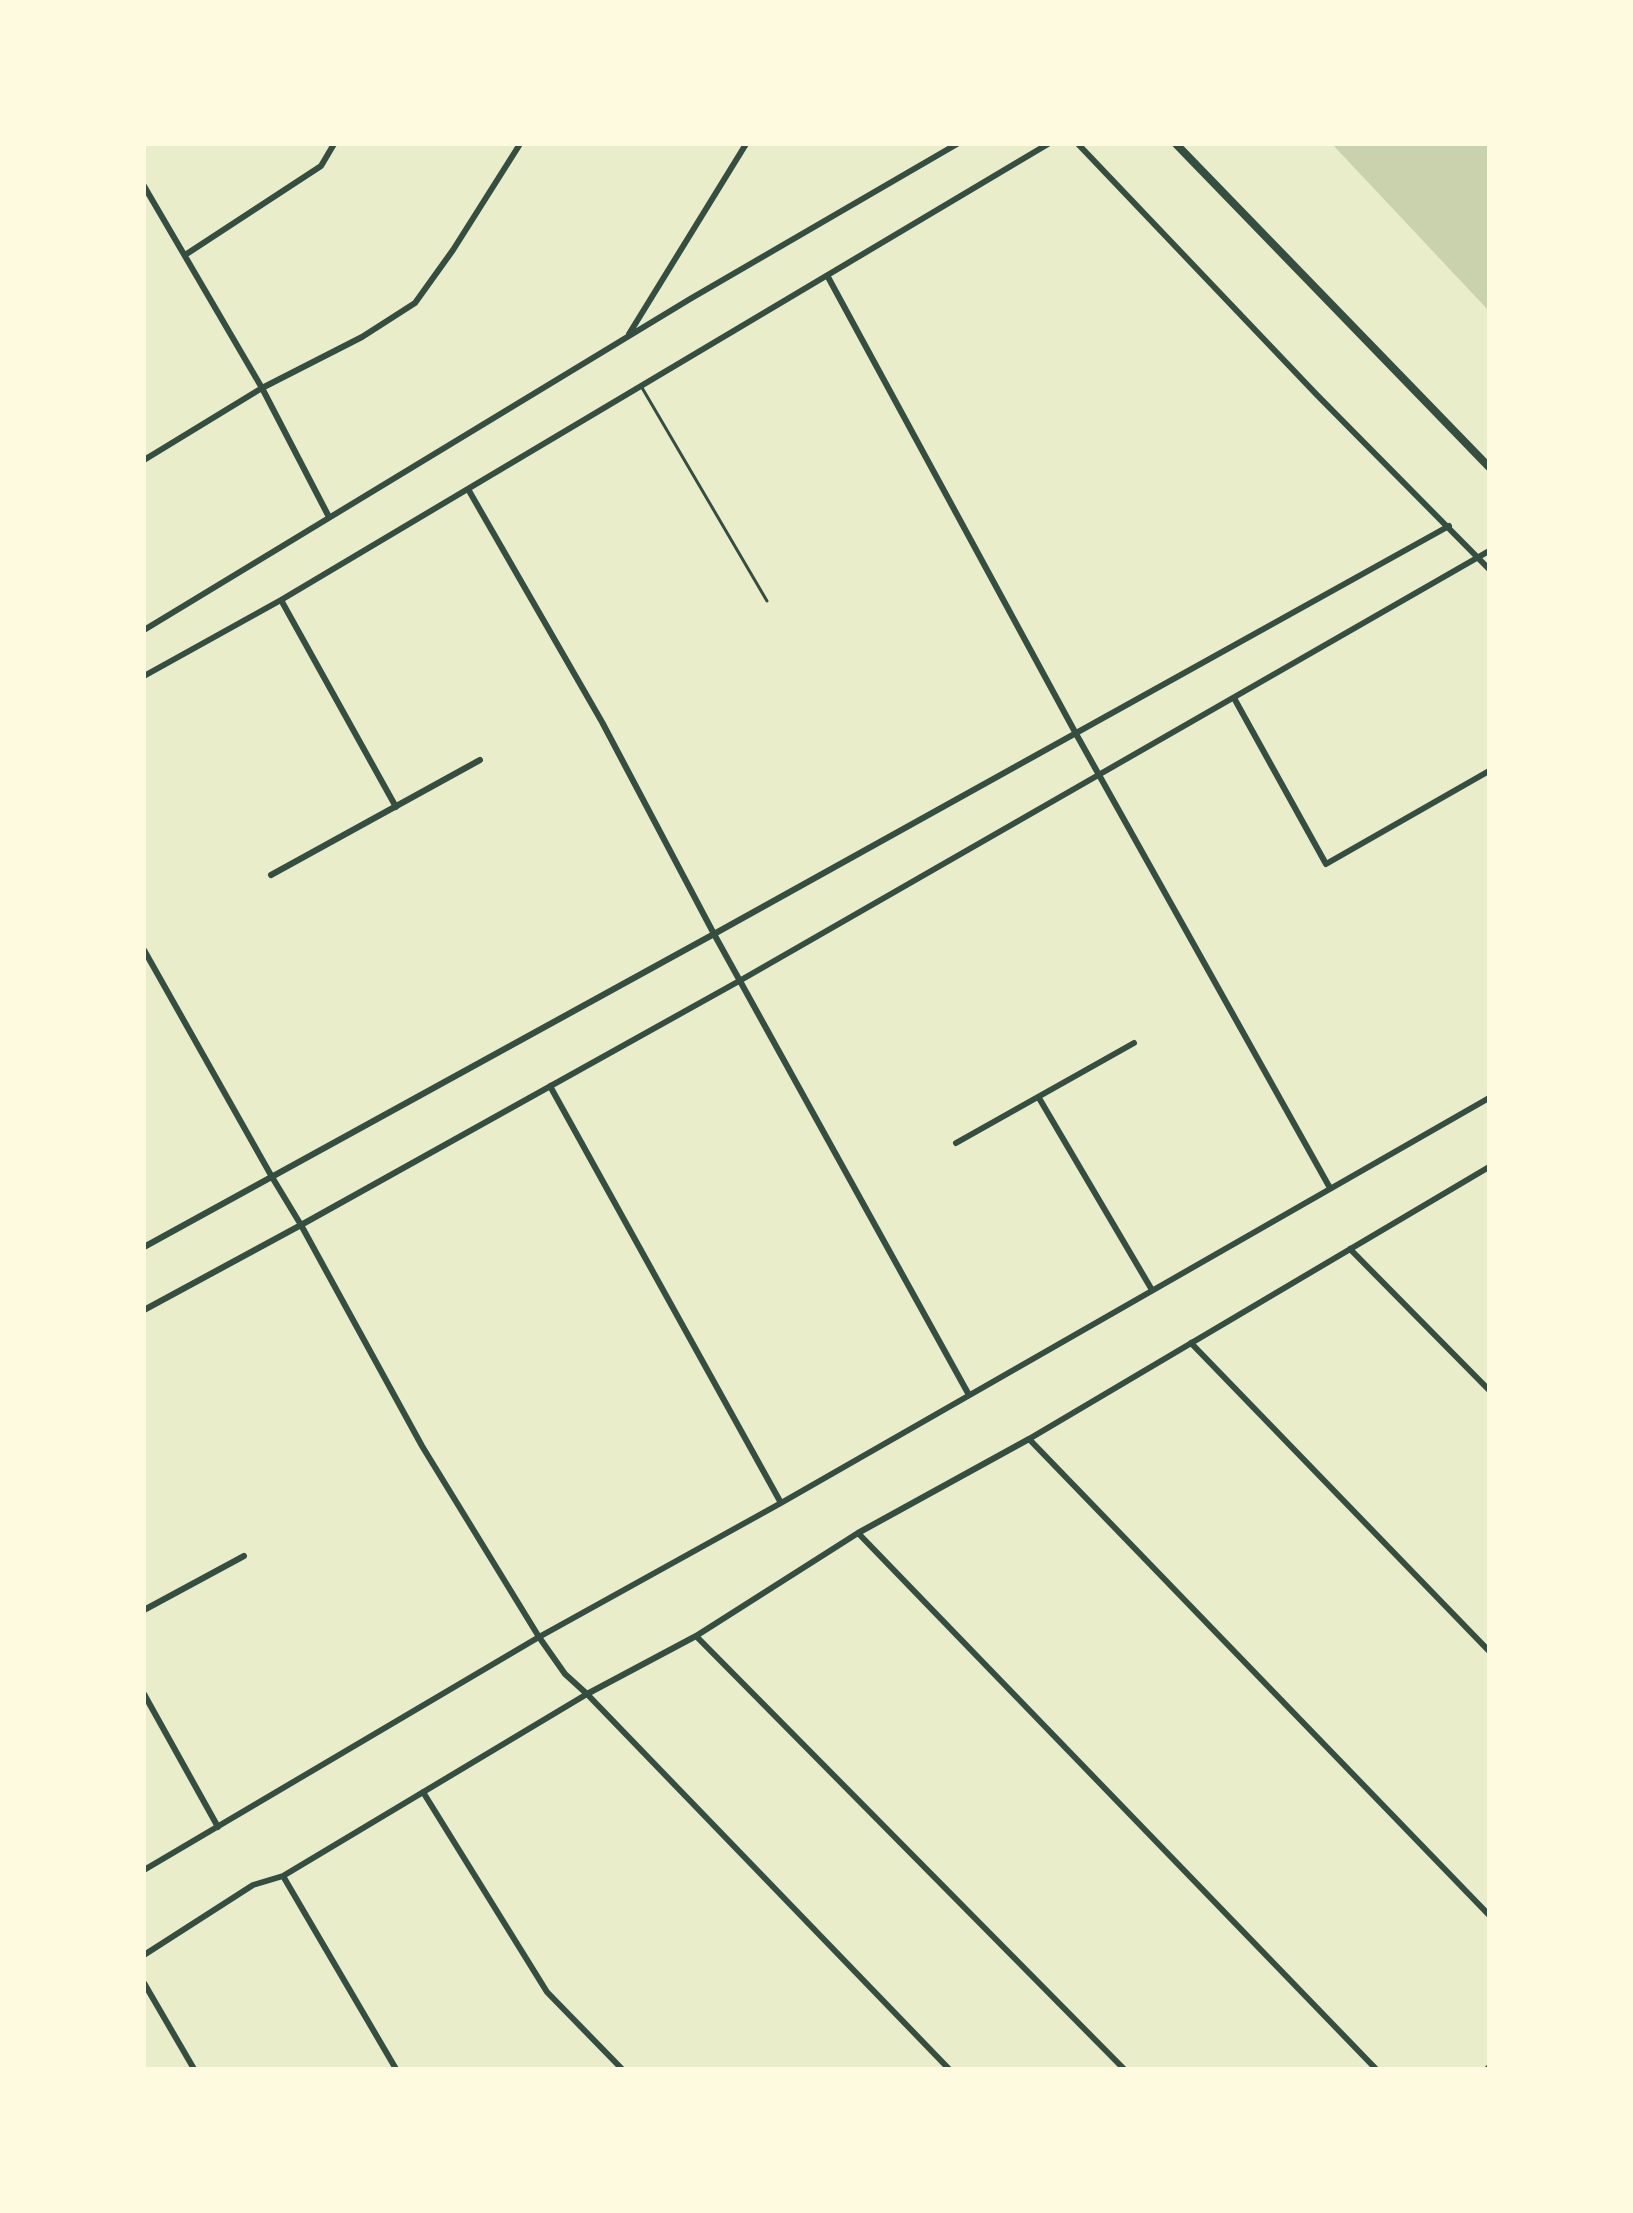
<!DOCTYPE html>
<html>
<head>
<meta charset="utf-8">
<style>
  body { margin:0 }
  #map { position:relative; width:1633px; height:2213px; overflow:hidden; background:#e9edc9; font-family:Manrope,sans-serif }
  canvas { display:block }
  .frame { position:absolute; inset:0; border:146px solid #fefae0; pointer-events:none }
</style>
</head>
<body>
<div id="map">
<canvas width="1633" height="2213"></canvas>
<div class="frame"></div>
</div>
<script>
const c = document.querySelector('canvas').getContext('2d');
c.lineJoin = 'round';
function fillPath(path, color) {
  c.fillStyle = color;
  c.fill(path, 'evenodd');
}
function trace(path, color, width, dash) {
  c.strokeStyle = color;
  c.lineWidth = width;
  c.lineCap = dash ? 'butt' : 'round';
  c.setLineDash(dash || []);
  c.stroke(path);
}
const green = new Path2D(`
  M1332,144H1489V311Z`);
const service = new Path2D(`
  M641,386L767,601`);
const minor = new Path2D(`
  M1078,144L1317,395L1489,569
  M144,186L262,388L329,517
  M185,255L321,166L334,144
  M828,277L1075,732L1330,1188
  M629,334L746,144
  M144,460L262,388L362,337L415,303L453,250L520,144
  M468,489L602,722L714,934L969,1395
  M281,600L396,807
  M144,630L690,299L957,144
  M144,676L281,600L1048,144
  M1234,698L1326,864L1489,771
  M271,875L480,760
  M144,950L272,1177L301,1225L422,1446L539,1637L565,1674L587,1694L949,2069
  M550,1086L781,1503
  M1039,1098L1152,1290
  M956,1143L1134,1043
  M144,1247L714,934L1449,526
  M1350,1249L1489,1390
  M144,1310L301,1225L741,980L1489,551
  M1191,1343L1489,1651
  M1029,1439L1489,1915
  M858,1533L1376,2069
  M144,1610L244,1556
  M696,1636L1124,2069
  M144,1694L218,1827
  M423,1792L547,1992L622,2069
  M144,1870L539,1637L781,1503L1489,1098
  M283,1876L396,2069
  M144,1955L253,1885L283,1876L587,1694L696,1636L858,1533L1029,1439L1489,1167
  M144,1983L194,2069
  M1487,2069L1489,2067`);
const tertiary = new Path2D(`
  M1176,144L1489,467`);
fillPath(green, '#cad2ad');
trace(service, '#344e41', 3);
trace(minor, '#344e41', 6);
trace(tertiary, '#344e41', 8);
</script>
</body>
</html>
